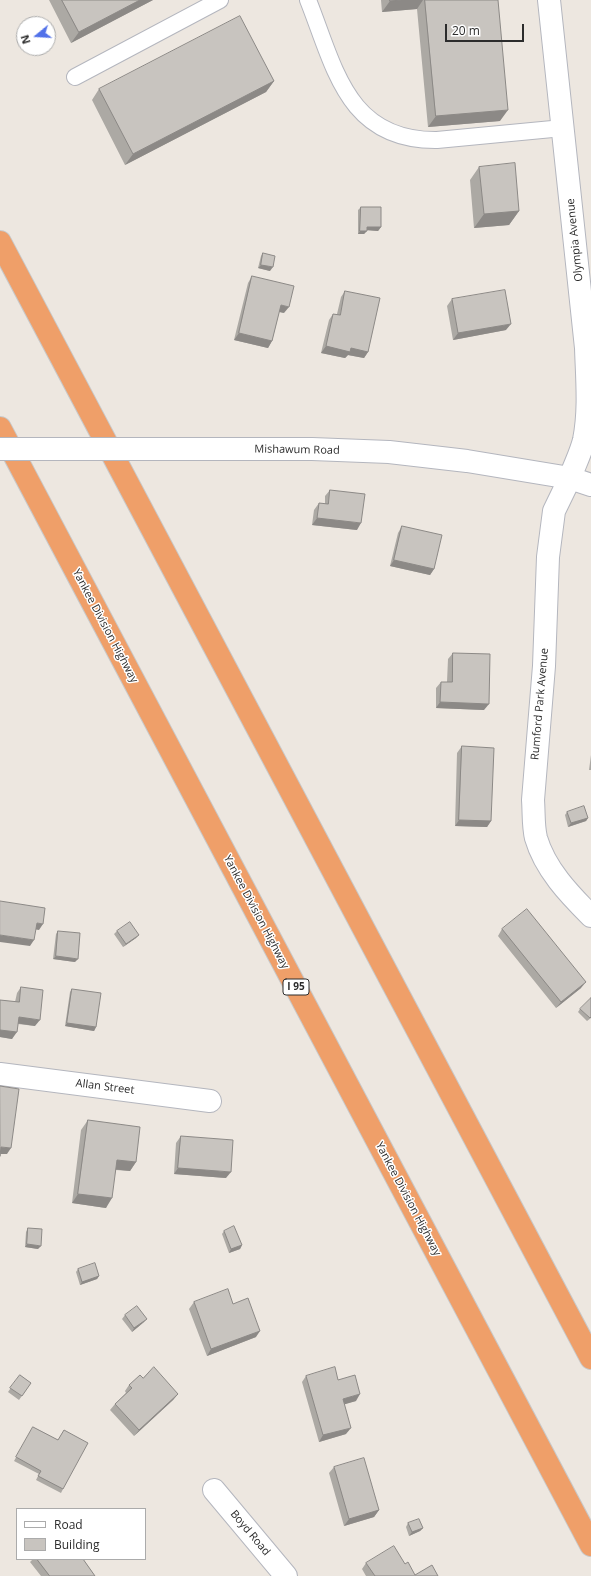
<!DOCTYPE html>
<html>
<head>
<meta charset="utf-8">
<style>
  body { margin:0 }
  #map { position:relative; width:591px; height:1576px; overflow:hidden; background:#ede7e0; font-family:"Open Sans",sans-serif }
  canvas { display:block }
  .legend { position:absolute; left:16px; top:1508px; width:130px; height:52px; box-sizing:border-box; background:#fff; border:1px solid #ababab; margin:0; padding:5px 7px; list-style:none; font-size:12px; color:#2c2c2c }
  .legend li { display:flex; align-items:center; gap:8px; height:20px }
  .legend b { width:20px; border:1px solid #ababab }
  .north { position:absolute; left:16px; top:16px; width:40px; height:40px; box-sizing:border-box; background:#fff; border:1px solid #ababab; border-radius:50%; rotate:252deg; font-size:11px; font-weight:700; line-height:16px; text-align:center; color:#2c2c2c }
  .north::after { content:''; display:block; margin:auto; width:14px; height:18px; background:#5171e9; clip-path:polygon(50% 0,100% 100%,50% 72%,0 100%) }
  .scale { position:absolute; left:445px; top:24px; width:79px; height:18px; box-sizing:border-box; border:2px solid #2c2c2c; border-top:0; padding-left:5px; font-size:12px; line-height:14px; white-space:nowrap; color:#2c2c2c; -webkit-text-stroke:3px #fff; paint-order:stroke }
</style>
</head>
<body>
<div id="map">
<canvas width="591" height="1576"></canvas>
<ul class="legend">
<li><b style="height:5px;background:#fff"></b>Road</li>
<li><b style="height:11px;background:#c8c4bf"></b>Building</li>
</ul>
<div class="north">N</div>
<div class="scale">20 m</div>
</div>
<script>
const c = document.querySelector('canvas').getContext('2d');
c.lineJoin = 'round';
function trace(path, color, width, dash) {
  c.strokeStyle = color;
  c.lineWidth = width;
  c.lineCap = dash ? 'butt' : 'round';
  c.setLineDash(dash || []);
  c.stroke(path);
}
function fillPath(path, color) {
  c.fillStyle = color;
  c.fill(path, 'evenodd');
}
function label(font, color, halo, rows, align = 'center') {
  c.font = font + ' "Open Sans",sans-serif';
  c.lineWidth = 3;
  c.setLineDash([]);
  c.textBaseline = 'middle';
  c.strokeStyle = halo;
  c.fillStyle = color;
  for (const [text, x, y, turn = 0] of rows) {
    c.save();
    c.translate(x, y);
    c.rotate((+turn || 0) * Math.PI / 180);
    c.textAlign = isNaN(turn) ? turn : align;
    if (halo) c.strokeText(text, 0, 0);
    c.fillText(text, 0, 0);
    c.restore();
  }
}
const lane = new Path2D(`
  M308,0C335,68 347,141 437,140L563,128
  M75,77L220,0`);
const street = new Path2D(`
  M570,478L554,511L548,557L544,666L533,800C534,813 533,826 536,838C545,869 569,894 591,916
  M0,1074L210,1101
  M214,1490L286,1576`);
const secondary = new Path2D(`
  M549,0L586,348C587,379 590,410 584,440C581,453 574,466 570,478
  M203,449H312L389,452L467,461L570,478L591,485`);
const highway = new Path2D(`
  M0,242L591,1358
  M0,428L591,1545`);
const secondaryBridge = new Path2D(`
  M0,449H203`);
const wall = new Path2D(`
  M49,0H153L71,43Z
  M381,0H498L500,121L428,127L417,9L382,12Z
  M274,81L266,92L125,165L92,100L99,89Z
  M479,167L519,211L509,225L474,228L470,180Z
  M361,207L381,227L378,231L367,230L364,234H358V210Z
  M263,253L270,271L258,268L261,256Z
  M252,276L284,313L279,312L272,341L268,348L234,340L248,283Z
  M345,291L368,352L364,358L348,355L345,358L321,353L329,320L333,314H337L341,297Z
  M452,299L506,330L453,340L447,306Z
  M330,490L357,530L312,525L314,510L319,503L325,504V496Z
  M402,526L434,569L430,575L390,566L398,533Z
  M453,653L484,710L436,708V688L441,682H447L448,659Z
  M462,746L491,821L487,827L455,826L457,753Z
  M591,755V770H589Z
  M567,812L588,818L586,821L568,827L565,815Z
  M502,929L581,988L556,1008L498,936Z
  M58,931L75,962L53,959L56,934Z
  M117,931L136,938L123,947L114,934Z
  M21,987L35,1026L18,1024L12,1039L0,1037V1000L15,1002L17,993Z
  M72,989L96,1027L94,1031L65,1026L70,992Z
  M580,1009L591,1018L587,1021L578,1012Z
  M88,1120L136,1162L130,1171L116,1170L106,1208L72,1203L81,1130Z
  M181,1136L226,1178L174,1174L176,1143Z
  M28,1228L38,1249L25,1247L26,1232Z
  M224,1231L242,1245L240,1249L229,1253L222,1234Z
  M78,1269L99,1276L97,1279L80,1285L76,1272Z
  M194,1302L233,1304L256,1337L207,1356L189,1309Z
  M125,1315L144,1322L132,1332L122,1319Z
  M20,1375L31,1383L19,1400L8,1392Z
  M306,1376L338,1380L356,1401L344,1404L346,1434L319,1442L302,1382Z
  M143,1378L178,1394L173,1400L134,1436L110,1410L115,1404L126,1393L125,1391L129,1385Z
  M33,1427L58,1440L64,1430L63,1489L61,1493L36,1480L39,1474L14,1461Z
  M334,1467L379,1510L374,1517L344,1526L329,1473Z
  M408,1523L423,1528L420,1531L409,1536L406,1527Z
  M33,1559H83L95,1576H41L30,1562Z
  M366,1563L405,1564L415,1575L438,1576H366L362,1569Z`);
const shadedWall = new Path2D(`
  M140,0H153L71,43L79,32Z
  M402,0H423L417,9L382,12L390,1Z
  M274,81L266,92L125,165L133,154Z
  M508,110L500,121L428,127L436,116Z
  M519,211L509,225L474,228L484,214Z
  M367,227H381L378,231L365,230Z
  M360,231H367L364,234H358Z
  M261,265L273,267L270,271L258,268Z
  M281,305L289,307L284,313L276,311Z
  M511,324L506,330L453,340L458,333Z
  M239,333L272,341L268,348L234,340Z
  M326,346L351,348L368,352L364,358L348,355L345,358L321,353Z
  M317,518L361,523L357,530L312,525Z
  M394,560L434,569L430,575L390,566Z
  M440,702L489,704L484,710L436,708Z
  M588,818L586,821L568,827L571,823Z
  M459,820L491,821L487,827L455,826Z
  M37,923L43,924L39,930L33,929Z
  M0,935L34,940L30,946L0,942Z
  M139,935L136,938L123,947L126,944Z
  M56,956L78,959L75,962L53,959Z
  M586,982L581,988L556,1008L561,1002Z
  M19,1017L40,1020L35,1026L15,1023Z
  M67,1023L96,1027L94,1031L65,1026Z
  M0,1030L17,1032L12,1039L0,1037Z
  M1,1147L11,1148L7,1154H0Z
  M117,1160L136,1162L130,1171L111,1169Z
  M178,1168L231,1172L226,1178L174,1174Z
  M78,1194L112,1198L106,1208L72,1203Z
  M27,1244L41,1246L38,1249L25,1247Z
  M242,1245L240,1249L229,1253L231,1249Z
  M99,1276L97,1279L80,1285L82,1282Z
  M147,1319L144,1322L132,1332L134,1328Z
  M260,1331L256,1337L207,1356L211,1349Z
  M178,1394L173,1400L134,1436L139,1430Z
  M360,1394L356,1401L339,1406L343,1399Z
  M351,1428L346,1434L319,1442L323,1435Z
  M379,1510L374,1517L344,1526L349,1519Z
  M423,1528L420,1531L409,1536L412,1532Z`);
const building = new Path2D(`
  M62,0H140L79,32Z
  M390,0H402L390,1Z
  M425,0H498L508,110L436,116Z
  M240,16L274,81L133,154L99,89Z
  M515,163L519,211L484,214L479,167Z
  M361,207H381V227H367V231H360Z
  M263,253L275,256L273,267L261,265Z
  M252,276L294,286L289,307L281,305L272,341L239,333Z
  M505,290L511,324L458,333L452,299Z
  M345,291L380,298L368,352L351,348L350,352L326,346L333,314L340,315Z
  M330,490L365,494L361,523L317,518L319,503L328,504Z
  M402,526L442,535L434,569L394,560Z
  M453,653L490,654L489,704L440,702L441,682H452Z
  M462,746L494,748L491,821L459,820Z
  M584,806L588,818L571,823L567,812Z
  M0,901L45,908L43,924L37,923L34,940L0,935Z
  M527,909L586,982L561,1002L502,929Z
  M130,922L139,935L126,944L117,931Z
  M58,931L80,933L78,959L56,956Z
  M21,987L43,990L40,1020L19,1017L17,1032L0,1030V1000L19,1002Z
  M72,989L101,993L96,1027L67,1023Z
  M591,998V1017L590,1018L580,1009Z
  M0,1086L19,1089L11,1148L1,1147L0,1156Z
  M88,1120L140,1127L136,1162L117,1160L112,1198L78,1194Z
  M181,1136L233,1140L231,1172L178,1168Z
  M234,1226L242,1245L231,1249L224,1231Z
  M28,1228L42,1229L41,1246L27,1244Z
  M95,1263L99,1276L82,1282L78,1269Z
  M228,1289L233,1304L248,1298L260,1331L211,1349L194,1302Z
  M137,1306L147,1319L134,1328L125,1315Z
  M154,1367L178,1394L139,1430L115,1404L132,1388L129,1385L140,1375L143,1378Z
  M335,1367L338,1380L355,1375L360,1394L343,1399L351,1428L323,1435L306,1376Z
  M20,1375L31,1383L22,1396L10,1388Z
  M33,1427L58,1440L64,1430L88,1443L63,1489L38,1476L41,1471L16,1457Z
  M364,1458L379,1510L349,1519L334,1467Z
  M419,1519L423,1528L412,1532L408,1523Z
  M394,1546L405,1564L408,1562L415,1575L432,1565L438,1576H375L366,1563Z
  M37,1559H83L95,1576H50Z`);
const shields = [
  [296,987,26]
];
const shieldNames = [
  ["I 95",296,987]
];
const streetNames = [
  ["Olympia Avenue",575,240,-96],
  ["Mishawum Road",297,450,1],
  ["Yankee Division Highway",105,626,62],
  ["Rumford Park Avenue",540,704,-85],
  ["Yankee Division Highway",256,912,62],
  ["Allan Street",105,1087,7],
  ["Yankee Division Highway",408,1199,62],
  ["Boyd Road",250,1533,50]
];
trace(lane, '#b4b6be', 18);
trace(street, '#b4b6be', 24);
trace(secondary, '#b4b6be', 24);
trace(highway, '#c8c8c8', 24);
trace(lane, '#fff', 16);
trace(street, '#fff', 22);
trace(secondary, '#fff', 22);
trace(highway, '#ef9f69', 22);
trace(secondaryBridge, '#b4b6be', 24, []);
trace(secondaryBridge, '#fff', 22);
fillPath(wall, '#aca9a4');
fillPath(shadedWall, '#8c8986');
fillPath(building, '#c8c4bf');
trace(building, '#8c8986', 1);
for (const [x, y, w] of shields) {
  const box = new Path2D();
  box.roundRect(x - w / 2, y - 8, w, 16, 3);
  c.fillStyle = '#fff';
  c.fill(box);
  trace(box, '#2c2c2c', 1);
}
label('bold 10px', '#2c2c2c', null, shieldNames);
label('11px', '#2c2c2c', '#fff', streetNames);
</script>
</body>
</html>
